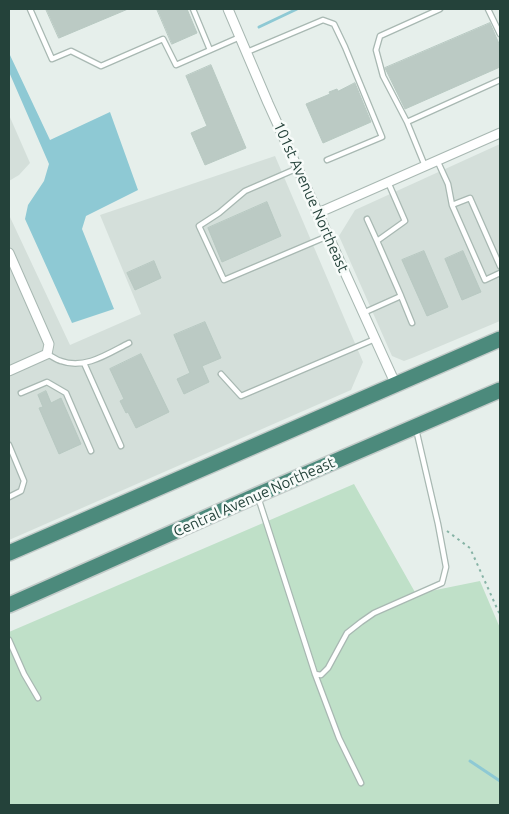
<!DOCTYPE html>
<html>
<head>
<meta charset="utf-8">
<style>
  body { margin:0 }
  #map { position:relative; width:509px; height:814px; overflow:hidden; background:#e6efeb; font-family:Ubuntu,sans-serif }
  canvas { display:block }
  .frame { position:absolute; inset:0; border:10px solid #24423a; pointer-events:none }
</style>
</head>
<body>
<div id="map">
<canvas width="509" height="814"></canvas>
<div class="frame"></div>
</div>
<script>
const c = document.querySelector('canvas').getContext('2d');
c.lineJoin = 'round';
function fillPath(path, color) {
  c.fillStyle = color;
  c.fill(path, 'evenodd');
}
function trace(path, color, width, dash) {
  c.strokeStyle = color;
  c.lineWidth = width;
  c.lineCap = dash ? 'butt' : 'round';
  c.setLineDash(dash || []);
  c.stroke(path);
}
function label(font, color, halo, rows, align = 'center') {
  c.font = font + ' Ubuntu,sans-serif';
  c.lineWidth = 5;
  c.setLineDash([]);
  c.textBaseline = 'middle';
  c.strokeStyle = halo;
  c.fillStyle = color;
  for (const [text, x, y, turn = 0] of rows) {
    c.save();
    c.translate(x, y);
    c.rotate((+turn || 0) * Math.PI / 180);
    c.textAlign = isNaN(turn) ? turn : align;
    if (halo) c.strokeText(text, 0, 0);
    c.fillText(text, 0, 0);
    c.restore();
  }
}
const built = new Path2D(`
  M9,115L30,163L19,175L9,181Z
  M500,144V321L412,358L404,361L392,356L339,236L355,210Z
  M275,156L363,362L351,390L9,540V215L70,345L141,314L100,215Z`);
const green = new Path2D(`
  M354,484L416,594L480,581L500,628V805H9V632Z`);
const water = new Path2D(`
  M9,53L50,140L110,112L138,190L86,216L82,229L114,309L72,323L25,219L28,205L44,181L49,164L9,72Z`);
const stream = new Path2D(`
  M259,27L297,9
  M470,761L500,781`);
const building = new Path2D(`
  M46,9H128L59,38Z
  M157,9H187L197,33L172,44Z
  M490,23L500,46V67L405,109L385,68Z
  M211,65L246,148L205,165L191,133L207,126L186,76Z
  M355,83L371,122L323,143L306,104L330,94L329,92L337,89L338,91Z
  M267,202L281,236L222,262L208,228Z
  M424,251L448,307L427,316L402,260Z
  M463,251L481,292L462,300L445,259Z
  M154,261L161,278L135,290L127,273Z
  M205,322L221,358L202,366L209,382L184,394L177,379L190,373L174,335Z
  M141,354L169,412L136,428L128,412L126,413L120,401L124,399L110,369Z
  M46,391L51,403L61,398L81,444L59,454L39,408L43,407L38,395Z`);
const path = new Path2D(`
  M447,531L470,548L500,615`);
const service = new Path2D(`
  M30,9L52,59L71,51L101,66L163,39L176,65L240,37
  M193,9L210,50
  M488,9L500,34
  M247,52L323,20L334,24L345,47L382,137L327,160
  M407,122L383,76L376,50L380,36L440,9
  M437,160L448,184L452,205L485,280L500,273
  M425,166L407,122L500,80
  M298,168L245,191L219,213L199,226L224,280L328,236
  M452,205L470,198L500,266
  M367,219L377,241
  M401,296L412,323
  M363,313L401,296L377,241L405,221L388,182
  M47,354C52,356 56,360 61,361C85,370 109,353 129,343
  M84,363L121,446
  M221,374L241,396L375,339
  M21,393L47,382L66,393L91,451
  M9,445L24,481L21,491L9,497
  M258,497L315,674L339,738L361,783
  M9,640L24,674L38,698
  M315,674L321,675L328,668L347,633L361,622L374,613L442,583L446,567L438,524L416,429`);
const minor = new Path2D(`
  M228,9L268,103L396,385
  M318,213L500,133
  M9,253L49,344L47,354L9,371`);
const trunk = new Path2D(`
  M9,553L500,339
  M9,605L257,495L500,390`);
const streetNames = [
  ["101st Avenue Northeast",311,197,66],
  ["Central Avenue Northeast",254,497,-24]
];
fillPath(built, '#d4dfda');
fillPath(green, '#bfe0c8');
fillPath(water, '#8ec9d4');
trace(stream, '#8ec9d4', 3);
fillPath(building, '#bbcac4');
trace(building, '#b8c9c2', 1);
trace(service, '#a8b8b2', 7);
trace(minor, '#a8b8b2', 11);
trace(trunk, '#c2cac8', 18);
trace(path, '#86b3a5', 2, [2.5, 4]);
trace(service, '#fff', 4.5);
trace(minor, '#fff', 9);
trace(trunk, '#4c8a7c', 15);
label('15px', '#24423a', '#f7fbf9', streetNames);
</script>
</body>
</html>
